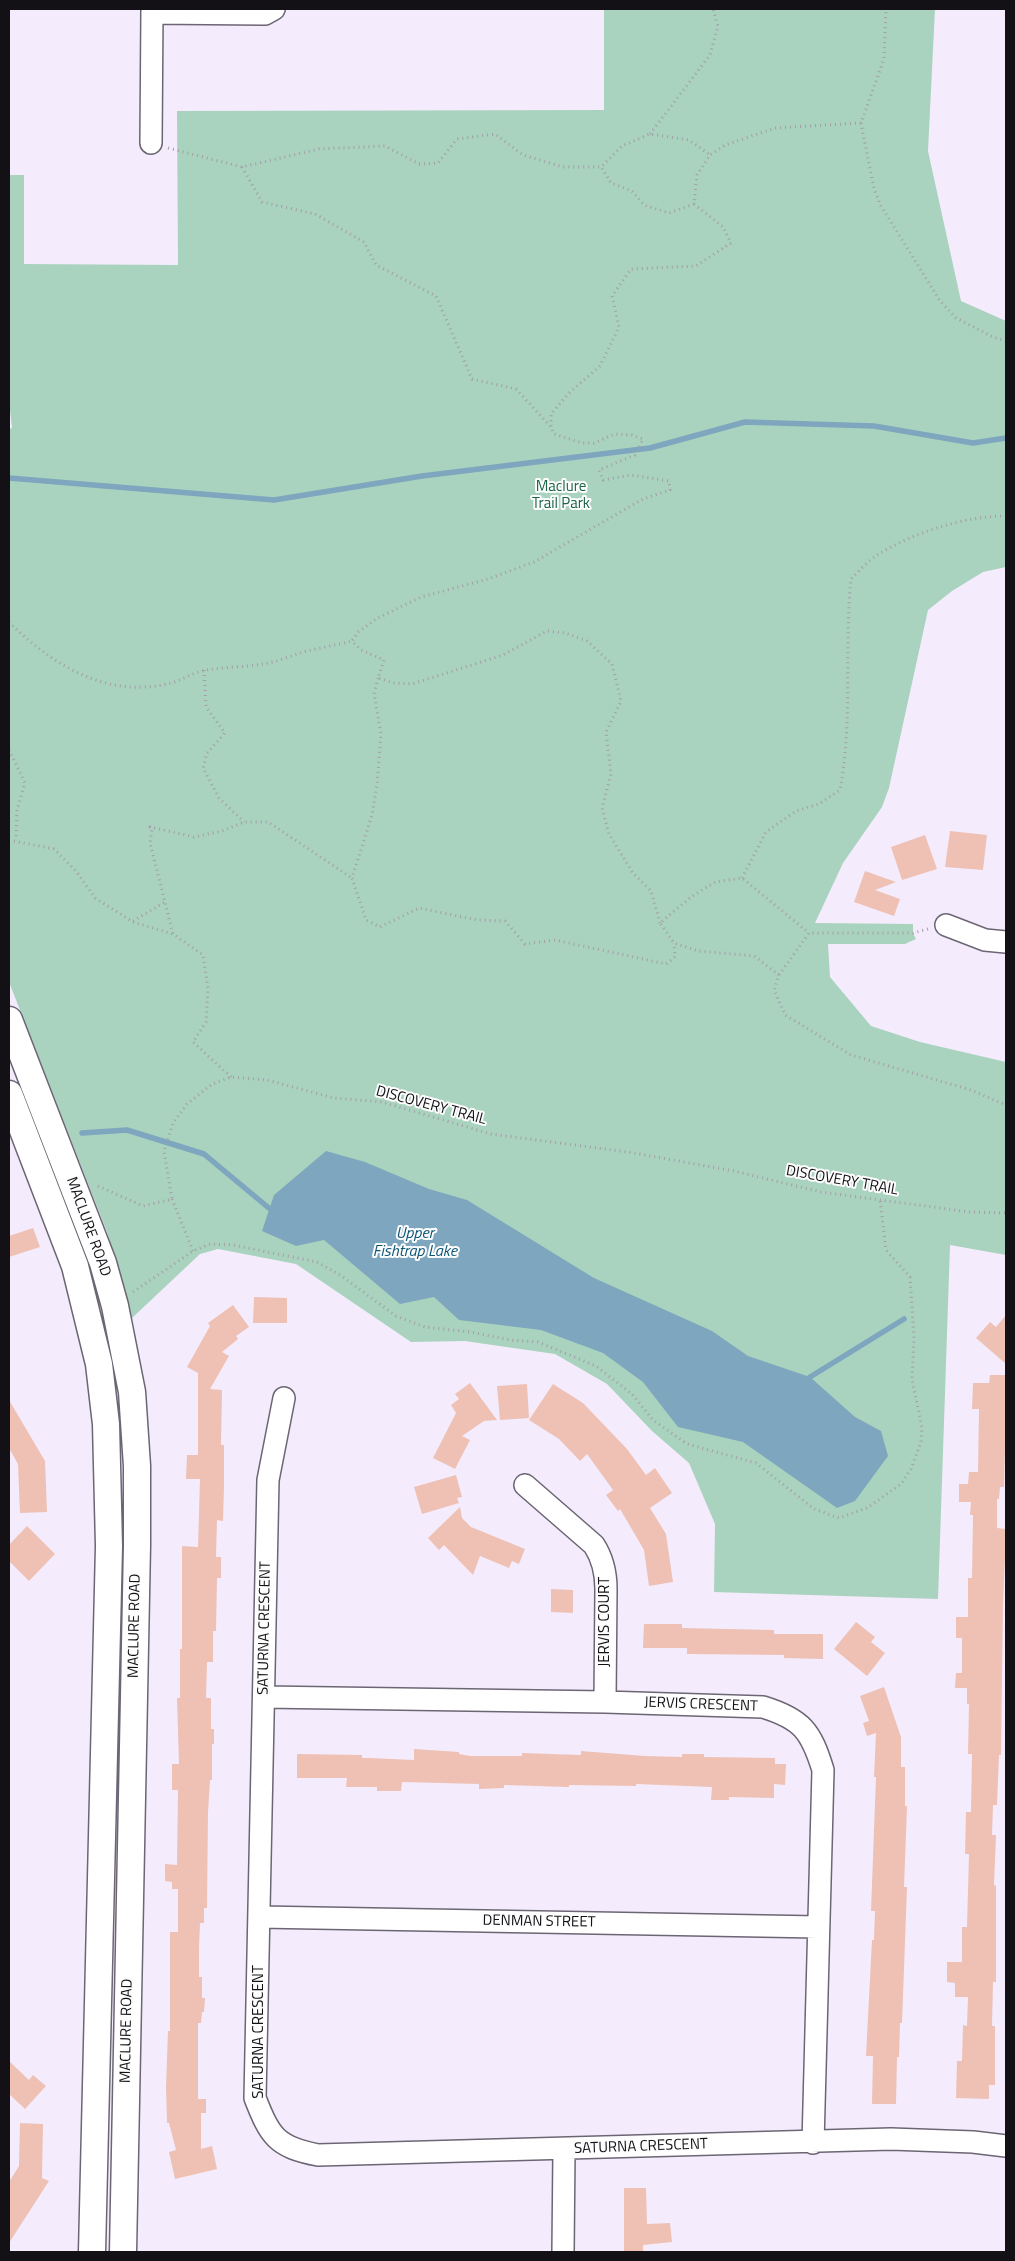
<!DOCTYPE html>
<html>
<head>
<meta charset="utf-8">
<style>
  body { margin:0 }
  #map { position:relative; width:1015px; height:2261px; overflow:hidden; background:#f4ecfd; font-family:"Titillium Web",sans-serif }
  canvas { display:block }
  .frame { position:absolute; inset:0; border:10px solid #131116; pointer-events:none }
</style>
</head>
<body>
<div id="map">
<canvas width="1015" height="2261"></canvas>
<div class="frame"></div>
</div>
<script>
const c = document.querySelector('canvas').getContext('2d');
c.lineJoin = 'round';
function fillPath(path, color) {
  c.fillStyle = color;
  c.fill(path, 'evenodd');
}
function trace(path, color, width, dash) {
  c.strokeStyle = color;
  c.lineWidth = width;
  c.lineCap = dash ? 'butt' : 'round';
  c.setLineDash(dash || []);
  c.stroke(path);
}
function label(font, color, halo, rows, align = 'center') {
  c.font = font + ' "Titillium Web",sans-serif';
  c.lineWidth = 4;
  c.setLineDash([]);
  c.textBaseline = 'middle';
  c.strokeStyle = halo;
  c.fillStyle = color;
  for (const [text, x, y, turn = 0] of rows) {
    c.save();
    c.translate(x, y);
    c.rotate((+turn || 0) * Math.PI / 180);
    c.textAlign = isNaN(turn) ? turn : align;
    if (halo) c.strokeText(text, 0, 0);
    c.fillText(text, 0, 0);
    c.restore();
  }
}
const green = new Path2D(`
  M604,9H935L928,151L961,301L1006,321V567L983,572L952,591L928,610L889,788L882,807L843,863L815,923L913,924V933L916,939L905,944H828L830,977L871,1026L920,1042L1006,1062V1255L950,1245L938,1599L714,1592L715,1524L689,1463L652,1431L607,1384L555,1354L465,1341L411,1342L296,1264L218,1249L200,1254L132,1318L107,1232L9,982V429L12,428L9,401V175H24V264L178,265L177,111L604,110Z`);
const water = new Path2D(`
  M326,1151L365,1162L429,1189L467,1200L594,1278L712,1331L748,1356L810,1377L855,1417L881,1431L888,1456L855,1501L837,1508L743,1442L678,1427L643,1382L603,1353L541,1330L459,1320L434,1297L400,1304L324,1240L296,1246L262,1231L274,1195Z`);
const stream = new Path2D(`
  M9,478L274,500L422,476L650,448L745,422L874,426L973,443L1006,438
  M82,1133L127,1130L204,1154L270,1209L275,1210
  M805,1382L810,1377L904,1319`);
const building = new Path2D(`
  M950,831L987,835L983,870L945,867Z
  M925,835L937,869L902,880L891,847Z
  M865,871L896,882L875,890L900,899L894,916L854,902Z
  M33,1228L40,1247L9,1257V1236Z
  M254,1297L287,1298V1323H253Z
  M233,1305L249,1327L236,1336L238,1339L222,1352L229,1356L210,1389L222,1390L221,1445H224V1487L223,1521L217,1520L216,1557H221V1578H217L216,1631H213V1662H207L206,1698H211V1729H214V1744H212V1780H210L208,1812L207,1908H204V1923H200L199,1948V1977H202V1998H205L204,2012H202L201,2023H198V2099H206V2113H201V2149L212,2146L217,2169L175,2179L169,2152L176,2150L169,2123H167L166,2087L168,2031H170V1932H178V1889H172V1882L165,1881V1864L177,1865L178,1790H172V1764H179L177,1698H180V1649H182V1546L198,1547L200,1479H186L187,1455H198V1373L187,1367L210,1326L208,1323Z
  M1006,1315V1364L976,1338L990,1322L996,1327Z
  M990,1375H1006V1410L1004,1487H1000L999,1499H997V1528L1006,1529L1005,1558L1003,1605L1001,1755H999L997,1805H993L992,1835H996L994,1885L996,1886V1982H993L992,2026H995V2085H989V2099L956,2098L957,2061H962L963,2025L967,2026L968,1997H955V1983L947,1982V1962H962V1927H967L969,1854H965L966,1812H971L972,1754H968L969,1704H967V1688H955L956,1673H962V1638H956V1617H968V1578H972L973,1515H970L971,1502H959V1484H968L969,1472H978L979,1409H972L973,1383H989Z
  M470,1383L497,1420L484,1421L462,1436L470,1440L455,1469L433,1458L456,1413L451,1405L459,1399L455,1394Z
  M527,1384L529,1418L500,1420L497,1386Z
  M553,1384L583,1403L627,1449L646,1475L655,1468L672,1493L650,1508L666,1534L673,1582L649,1586L644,1550L620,1509L618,1511L606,1495L613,1490L587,1454L580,1461L559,1439L529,1420Z
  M9,1400L45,1461L47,1512L20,1513L18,1464L9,1448Z
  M456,1475L462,1497L457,1498L459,1503L422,1514L414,1487Z
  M460,1507L462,1518L471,1527L525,1549L519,1564L512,1561L509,1568L480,1556L473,1575L444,1545L439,1550L428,1538Z
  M27,1526L55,1554L29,1581L9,1561V1545Z
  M551,1589L573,1590V1613L551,1612Z
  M856,1622L875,1637L871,1642L885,1653L867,1676L834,1649Z
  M644,1624H682V1628L774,1630V1634H823V1659L784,1658V1655L687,1654V1648H643Z
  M884,1687L901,1737V1767H905V1806H907L904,1887H907L902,2023H900L899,2057H897L896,2104H872L873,2056H866L872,1940H874L875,1911H871L876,1777H874L876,1733L867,1736L863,1723L869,1721L860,1696Z
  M414,1749L459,1752V1754L470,1756H522V1753L581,1755V1751L645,1756L682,1757V1754H704V1757L775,1758V1764H786L785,1785L774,1784V1798L729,1797V1800H711L712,1787L636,1784V1786L569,1785V1787L504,1785V1788L479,1789V1784L402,1782L401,1791H377V1787H346L347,1778H297V1754L362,1755V1758H370L414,1760Z
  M9,2061L29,2080L33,2075L46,2086L25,2109L9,2094Z
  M20,2123L43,2124L42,2178L49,2181L9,2243V2182L19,2166Z
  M624,2188H646L647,2224L670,2223L672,2242L643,2245V2252H624Z`);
const path = new Path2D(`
  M861,123L874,189L881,206L940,301L956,318L993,337L1006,341
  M650,134L710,55L718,26L713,9
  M168,148L242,167L319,149L385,146L419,164L438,163L457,139L495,134L523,155L563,167H601
  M242,167L262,202L315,214L364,242L376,265L436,296L472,379L516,389L551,427
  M694,204L669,213L644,205L632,191L611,183L601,167L622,146L650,134L689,140L710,155
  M9,622C51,664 105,698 167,684C181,681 193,672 207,670C225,667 245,667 263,664C277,662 290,656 303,652C319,648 336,645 352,641
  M204,670L206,707L225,733L207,753L203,768L219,798L244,822
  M378,678L374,694L381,734L377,784L372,815L352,878L366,920L380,927L419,908L477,920L505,921L525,944L555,940L666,964L675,957L674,943
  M9,750L25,783L17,810L16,840
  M9,840L54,849L76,871L95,898L133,922L173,934
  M742,878L766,832L796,811L819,804L840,790C853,721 844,649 851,579C859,571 868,561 877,555C913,533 964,516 1006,516
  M133,921L165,902
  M660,923L651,891L633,873L609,834L602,808L611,774L606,732L621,701L612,664L587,641L565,633L547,631L503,655L412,684L393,683L378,678L384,660L361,650L352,641L358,632L376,619L421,597L488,579L534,562L643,499L670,490L669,481L631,475L603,480L599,470L635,455L643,439L632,435L615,434L594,443H582L554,434L551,427V414L568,394L600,366L619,327L612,296L631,269L696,266L731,243L723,227L694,204L697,175L710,155L725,145L775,128L861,123L884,59L886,9
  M928,929L913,933H809L779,975L774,990L785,1015L851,1055L971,1090L1006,1105
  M779,975L754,956L698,951L674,943L660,923L691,897L715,882L742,878L809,933
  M231,1077L193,1042L206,1022L208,988L203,955L173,934L150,843L152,828L150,827L194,837L222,831L244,822H268L352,878
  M98,1186L143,1206L172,1199L164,1151L173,1123L187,1104L212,1084L231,1077L267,1080L334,1098L382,1102L491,1134L628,1152L734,1171L821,1192L970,1212L1006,1213
  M172,1199L193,1251
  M133,1292L193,1251L210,1244L233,1245L317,1262L340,1275L396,1316L425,1327L471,1332L510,1340L538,1342L596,1366L632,1394L653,1420L687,1444L756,1463L814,1509L839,1518L867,1508L901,1484L911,1469L921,1442L922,1427L912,1380L914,1338L910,1277L886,1250L880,1200`);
const minor = new Path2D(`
  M152,13L265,14L274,9
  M151,143L152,9
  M946,925L985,940L1006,942
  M284,1398L268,1480L255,2098C270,2136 276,2147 318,2155L891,2139L973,2142L1006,2146
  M525,1485L594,1545C603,1559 606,1573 606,1589L605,1702
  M264,1697L605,1702L763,1707C802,1719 811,1731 823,1770L813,2143
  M260,1917L818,1927
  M563,2252L564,2150`);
const major = new Path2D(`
  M9,1020L103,1263L115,1306L132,1392L137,1466V1545L123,2252
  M9,1094L75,1266L99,1364L106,1424L109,1546L92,2252`);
const parkNames = [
  ["Maclure",561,487],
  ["Trail Park",561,504]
];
const streetNames = [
  ["DISCOVERY TRAIL",431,1106,15],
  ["DISCOVERY TRAIL",842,1181,10],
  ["MACLURE ROAD",88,1227,70],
  ["JERVIS COURT",605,1622,-90],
  ["MACLURE ROAD",135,1626,-89],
  ["SATURNA CRESCENT",265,1628,-89],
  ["JERVIS CRESCENT",701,1705,2],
  ["DENMAN STREET",539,1922,1],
  ["MACLURE ROAD",127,2031,-89],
  ["SATURNA CRESCENT",259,2032,-90],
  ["SATURNA CRESCENT",641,2147,-2]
];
const waterNames = [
  ["Upper",415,1234],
  ["Fishtrap Lake",415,1252]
];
fillPath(green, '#a9d3be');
fillPath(water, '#7ea6be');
trace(stream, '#7ea6be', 5.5);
fillPath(building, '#eec1b4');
trace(minor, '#6c6573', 24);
trace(major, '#6c6573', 29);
trace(path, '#a39da9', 3, [1, 4]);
trace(minor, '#fff', 21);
trace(major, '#fff', 26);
label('15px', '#1b6548', '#fdfdfd', parkNames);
label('15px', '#131116', '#fdfdfd', streetNames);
label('italic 16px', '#0d5576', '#fdfdfd', waterNames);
</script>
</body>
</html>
